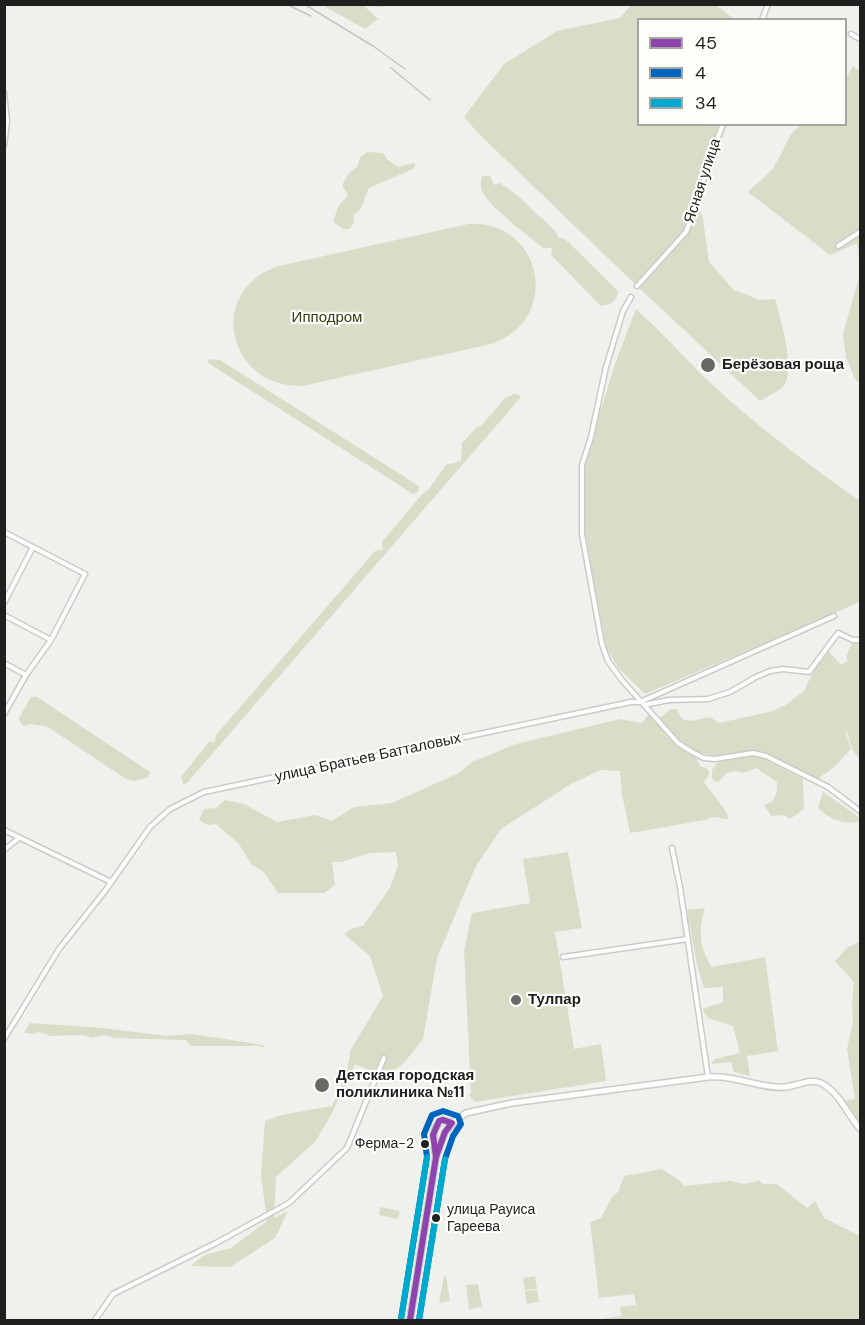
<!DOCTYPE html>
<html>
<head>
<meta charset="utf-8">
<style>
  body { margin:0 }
  #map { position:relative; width:865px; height:1325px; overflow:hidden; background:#eff1ec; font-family:"DM Sans",sans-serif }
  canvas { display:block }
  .frame { position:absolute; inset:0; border:6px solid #1f201d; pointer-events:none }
  .legend { position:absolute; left:637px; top:18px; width:210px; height:108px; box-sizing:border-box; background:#fefffb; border:2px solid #a5a6a2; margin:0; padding:8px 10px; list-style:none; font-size:18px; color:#1f201d }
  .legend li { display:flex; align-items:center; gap:12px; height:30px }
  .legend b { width:30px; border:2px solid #a5a6a2 }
</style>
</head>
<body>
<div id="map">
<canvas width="865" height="1325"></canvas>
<div class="frame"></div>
<ul class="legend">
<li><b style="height:8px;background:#8e44ad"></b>45</li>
<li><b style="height:8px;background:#0065bd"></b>4</li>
<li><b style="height:8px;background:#00a9ce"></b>34</li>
</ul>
</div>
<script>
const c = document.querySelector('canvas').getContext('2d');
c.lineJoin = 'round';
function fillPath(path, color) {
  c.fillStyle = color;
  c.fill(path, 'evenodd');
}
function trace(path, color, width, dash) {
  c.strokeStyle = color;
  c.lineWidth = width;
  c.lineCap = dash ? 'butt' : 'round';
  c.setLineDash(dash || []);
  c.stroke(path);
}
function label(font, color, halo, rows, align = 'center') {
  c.font = font + ' "DM Sans",sans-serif';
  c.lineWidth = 4.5;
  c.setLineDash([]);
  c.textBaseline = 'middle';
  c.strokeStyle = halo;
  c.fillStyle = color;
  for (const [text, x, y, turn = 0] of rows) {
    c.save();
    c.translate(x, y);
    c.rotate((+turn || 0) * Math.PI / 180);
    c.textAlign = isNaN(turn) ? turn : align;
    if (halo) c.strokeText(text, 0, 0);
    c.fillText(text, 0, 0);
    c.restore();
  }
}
const green = new Path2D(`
  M322,5V4L390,5L383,7L364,6L378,19L365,29Z
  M631,5H716L734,19L638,20V124L727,125L697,203L703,219L709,262L734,290L760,300L775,299C780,317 796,370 784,385C779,392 767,396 760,401L637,286L479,134L464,117L504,64L557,31L620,18Z
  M853,66L860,71V383L855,379L846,357L843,334L860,274L857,243L830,255L748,192L773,169L791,134L800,125L846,124V78Z
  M368,152L383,153L388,160L398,167L414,163L416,166L413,169L369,188L360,210L353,215L354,223L349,229H343L333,222L338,207L348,195L342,185L349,173L357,167L361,156Z
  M482,176H490L494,185L500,183L517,195L556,232L558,237L565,239L618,291C617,301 610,305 601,306L551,255L552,248H543C528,235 490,208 482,191C480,186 481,181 482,176Z
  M468,224C543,219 563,321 491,344L302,386C225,387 207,288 279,266Z
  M636,309C668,338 696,371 728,399C770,436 815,469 860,501V602L645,694L618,668L606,647L585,532V460L616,361Z
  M212,359L220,360L419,486L418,492L413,494L208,363V360Z
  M514,394L520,395L521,397L187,783L183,784L181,777L209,742H215L216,735L375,551L383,550L382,542L423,493L428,490L446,465L461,461L462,443L476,428L481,426L505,398Z
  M853,642H860V760L852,749L847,732L845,731L851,749L833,768L820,777L819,781L762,752L720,757L695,752L676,737L660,718L671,709H677L682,719L691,721L710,717L719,723L773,711L787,704L804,691L812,674L827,649L841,665L848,661L846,656Z
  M31,697H37L150,772L148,777L135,781L126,779L48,727L30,724L24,726L21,724L19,718Z
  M649,714L669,739L697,759L700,766L708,769L709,774L704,782L727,813L728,819L713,817L705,820L630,833L622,794L620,771L600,770L571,784L501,829L476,866L437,958L423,1039L404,1063L385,1077L355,1064L331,1115L315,1142L276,1177L274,1218L288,1211L275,1238L230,1267L190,1266L205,1255L231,1248L267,1221L261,1175L265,1121L281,1115L332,1106C339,1088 350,1070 350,1051L383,996L370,956L344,934L351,929L363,926L390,888L398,866L396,852L370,853L341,862H332L335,885L324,893H278L264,872L251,864L239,844L216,824L208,825L199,820L204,809L216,808L225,800L244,804L277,822L315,815L332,821L354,807L392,803L459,773L472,762L516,744L620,719L642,723Z
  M758,756L803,779L804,809L790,819L784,815L771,816L764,805L772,802L777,792V782C770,776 763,774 757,768L743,773L736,771L726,773L721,780L716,782L712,779V770L719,760Z
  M823,792L860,818V822C843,824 830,820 818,808Z
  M568,852L582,928L555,932L574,1049L601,1044L606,1081L475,1102L469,1095L471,1093L464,951L472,913L530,903L523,859Z
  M705,908C698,931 699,947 712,967L765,957L778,1051L747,1056L750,1076L734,1072L731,1062L711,1064L715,1059L740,1053L733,1026L708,1018L702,1009L723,1002V987L704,988L697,965L687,910Z
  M860,941V1125L843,1101L855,1099L847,1049L853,1022L852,1004L854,982L835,961L847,948Z
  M30,1023L103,1028L167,1036L192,1034L263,1045L265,1048L259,1046H191L186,1040L115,1038L104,1035L93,1038L82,1035L51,1036L39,1032L33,1034L24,1033Z
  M662,1169L679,1180L684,1186L730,1181L743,1184L759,1181L764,1184H777L807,1208L815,1201L824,1218L860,1236V1320H601V1319L621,1316L620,1307L635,1305L637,1311L634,1294L599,1298L590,1222L601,1218L612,1197L618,1192L624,1176Z
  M380,1207L400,1211L398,1219L379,1215Z
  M444,1276H446L450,1301L439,1303Z
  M535,1276L537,1289L525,1290L523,1278Z
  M478,1284L482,1307L469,1309L466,1285Z
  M537,1290L539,1302L527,1304L525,1291Z`);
const minor = new Path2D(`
  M762,20L768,4
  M851,34L860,39
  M4,93L7,122L4,145
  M838,246L860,232
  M637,286L686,232L702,189L706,167L723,124
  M631,297L623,311L606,367L591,437L582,465V534L602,644L608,661L621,679L678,743L692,752L704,758L715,759L753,753L766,756L828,787L860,811
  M4,532L85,574L51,640L26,675L4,714
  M4,603L33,547
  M4,615L51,640
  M4,663L26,675
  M644,705L669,700L708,699L730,692L756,677L770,671L783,669L809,672L838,633L853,640H860
  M4,830L111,882
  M672,848L680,887L708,1077
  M4,850L19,838
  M563,957L688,939
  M4,1039L59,949L105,891L150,827L170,809L204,792L631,702H640L834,616
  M95,1320L113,1294L216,1243L289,1203L347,1148L384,1058`);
const tertiary = new Path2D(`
  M436,1156C433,1143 430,1128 443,1120L452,1123
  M410,1320L436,1157L445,1132L456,1120L466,1113L512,1103L708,1077C737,1075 759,1089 785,1087C797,1086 811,1078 821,1083C839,1092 848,1115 860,1129`);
const rail = new Path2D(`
  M286,4L311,16
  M304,4L373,46L405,69
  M391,68L430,100`);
const bus1 = new Path2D(`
  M443,1120L452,1123L445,1132L436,1157L433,1135L439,1121Z
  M410,1320L436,1157`);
const bus2 = new Path2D(`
  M401,1319L427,1157L424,1134L432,1115L443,1111L458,1116L461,1124L453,1136L445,1159L419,1320`);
const bus3 = new Path2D(`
  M401,1319L427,1157
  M419,1320L445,1159`);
const markers = [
  [708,365,8,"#686965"],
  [516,1000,6,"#686965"],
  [322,1085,8,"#686965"],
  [425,1144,5,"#1f201d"],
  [436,1218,5,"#1f201d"]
];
const busNames = [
  ["Ферма-2",414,1144],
  ["улица Рауиса",447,1210,"left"],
  ["Гареева",447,1227,"left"]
];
const streetNames = [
  ["Ясная улица",703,181,-72],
  ["улица Братьев Батталовых",368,758,-12]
];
const parkNames = [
  ["Ипподром",327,318]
];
const poiNames = [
  ["Берёзовая роща",722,365],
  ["Тулпар",528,1000],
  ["Детская городская",336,1076],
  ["поликлиника №11",336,1093]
];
fillPath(green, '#d8ddc7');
trace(minor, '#cbccc9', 7);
trace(tertiary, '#cbccc9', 8);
trace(minor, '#fdfdfc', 4);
trace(tertiary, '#fdfdfc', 5);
trace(rail, '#c4c4c3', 1.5);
trace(bus1, '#8e44ad', 6);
trace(bus2, '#0065bd', 6);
trace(bus3, '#00a9ce', 6);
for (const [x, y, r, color] of markers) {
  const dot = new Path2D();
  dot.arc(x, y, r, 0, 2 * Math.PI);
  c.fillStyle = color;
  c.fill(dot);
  trace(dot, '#fefffb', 2);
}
label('14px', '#1f201d', '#fefffb', busNames, 'right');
label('15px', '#1f201d', '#fefffb', streetNames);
label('15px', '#373d14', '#fefffb', parkNames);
label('bold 15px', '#1f201d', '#fefffb', poiNames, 'left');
</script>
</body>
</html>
